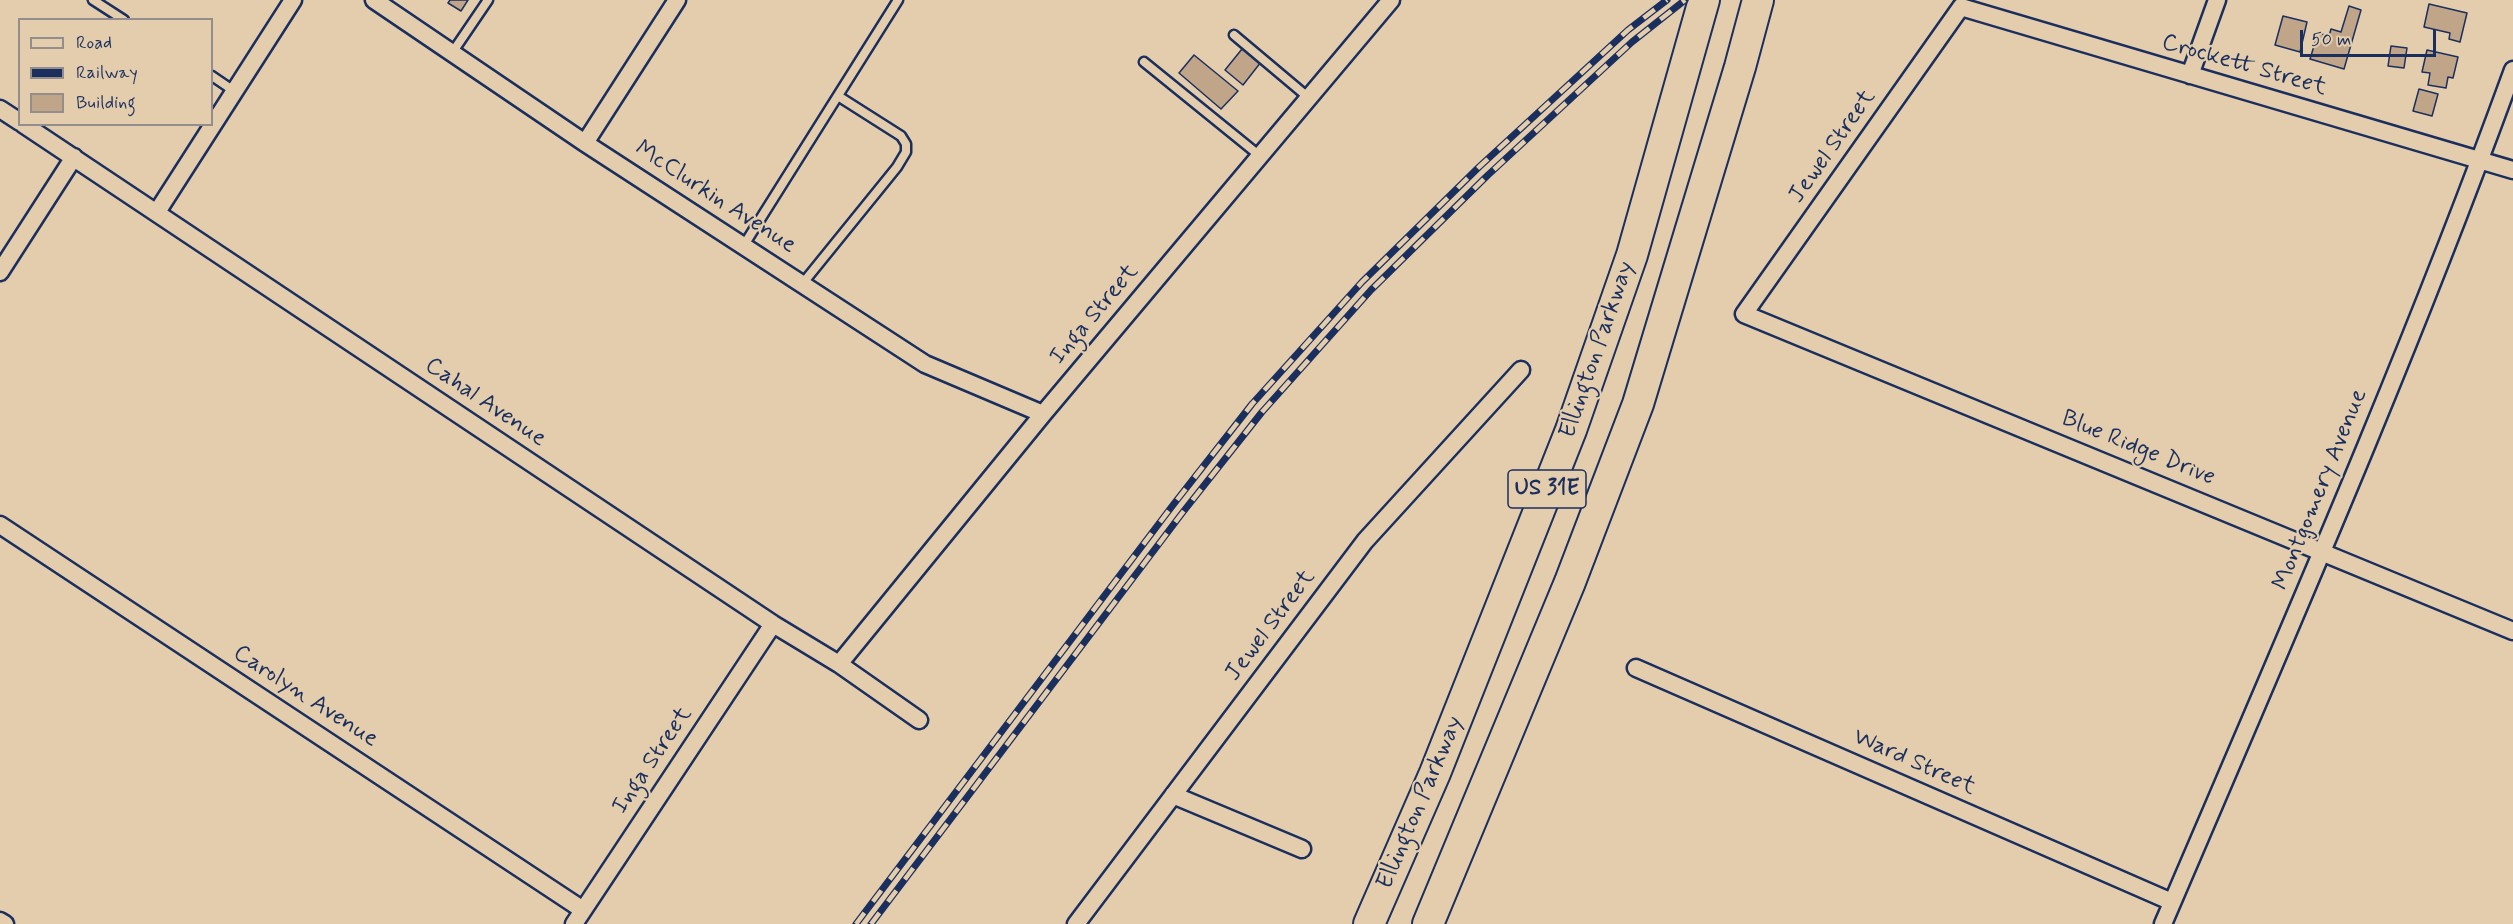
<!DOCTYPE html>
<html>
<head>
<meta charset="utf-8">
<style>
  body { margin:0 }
  #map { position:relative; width:2513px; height:924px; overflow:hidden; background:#e3cdad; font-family:Mynerve,sans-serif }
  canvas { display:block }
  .legend { position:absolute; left:18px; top:18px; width:195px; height:108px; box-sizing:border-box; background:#e3cdad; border:2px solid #938e8d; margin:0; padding:8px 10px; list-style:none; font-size:18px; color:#1b2f5e }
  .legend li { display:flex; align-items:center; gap:12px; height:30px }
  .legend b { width:30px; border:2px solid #938e8d }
  .scale { position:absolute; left:2300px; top:30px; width:136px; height:27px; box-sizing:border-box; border:3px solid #1b2f5e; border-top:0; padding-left:8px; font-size:18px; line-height:21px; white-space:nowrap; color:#1b2f5e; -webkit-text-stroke:4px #e3cdad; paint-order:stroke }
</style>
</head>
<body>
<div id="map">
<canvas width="2513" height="924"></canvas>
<ul class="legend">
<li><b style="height:8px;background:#e3cdad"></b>Road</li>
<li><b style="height:8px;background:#1b2f5e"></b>Railway</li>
<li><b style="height:16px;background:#c0a588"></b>Building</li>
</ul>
<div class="scale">50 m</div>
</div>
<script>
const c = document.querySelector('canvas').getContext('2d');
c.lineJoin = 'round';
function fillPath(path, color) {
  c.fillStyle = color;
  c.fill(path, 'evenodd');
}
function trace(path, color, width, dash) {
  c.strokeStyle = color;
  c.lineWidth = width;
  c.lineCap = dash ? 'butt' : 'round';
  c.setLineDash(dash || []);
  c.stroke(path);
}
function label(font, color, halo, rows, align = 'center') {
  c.font = font + ' Mynerve,sans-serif';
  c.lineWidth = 4.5;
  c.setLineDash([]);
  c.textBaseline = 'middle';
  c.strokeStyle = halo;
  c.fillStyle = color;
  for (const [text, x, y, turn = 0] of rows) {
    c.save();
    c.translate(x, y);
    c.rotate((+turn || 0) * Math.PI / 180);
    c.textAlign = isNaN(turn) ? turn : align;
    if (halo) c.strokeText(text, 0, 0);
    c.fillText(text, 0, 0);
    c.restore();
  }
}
const building = new Path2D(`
  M450,0H468L461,11L448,3Z
  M2429,4L2467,13L2460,42L2449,39L2450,33L2424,27Z
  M2349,6L2361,10L2344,69L2310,59L2318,33L2329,36L2331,29L2341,32Z
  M2283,16L2307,22L2300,52L2275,45Z
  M2391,46L2407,48L2404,68L2388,66Z
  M1242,49L1261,62L1243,85L1225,70Z
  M2427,50L2458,57L2453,78L2448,77L2446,88L2428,85L2430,73L2422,72Z
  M1194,55L1238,91L1221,109L1179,73Z
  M2419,89L2438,94L2432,116L2413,111Z`);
const lane = new Path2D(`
  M93,0L124,20
  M1234,35L1309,98
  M452,53L488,0
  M1144,62L1260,156
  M212,76L234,91
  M744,245L898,0
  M803,283L897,167L906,152V144L901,136L838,96`);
const street = new Path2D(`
  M374,0L585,143L925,364L1043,414
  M2190,75L2217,0
  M0,109L20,122
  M23,124L773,624L839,664L919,720
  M585,143L677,0
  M2513,170L1961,7L1744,314L2513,631
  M157,212L293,0
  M0,272L74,157
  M0,525L583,910
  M839,664L1043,414L1391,0
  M1636,668L2172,902
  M1173,795L1302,849
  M0,921L5,924
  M574,924L773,624
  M1076,924L1365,541L1521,370
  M2163,924C2284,641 2408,359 2513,70`);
const highway = new Path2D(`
  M1369,924L1435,773L1571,430L1632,255L1704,0
  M1428,924L1570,582L1638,404L1740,67L1758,0`);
const rail = new Path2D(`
  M856,924L1173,505L1252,404L1362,282L1479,167L1628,30L1667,0
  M871,924L1183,512L1262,412L1371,290L1488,175L1632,42L1685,0`);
const shields = [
  [1547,489,78]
];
const shieldNames = [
  ["US 31E",1547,489]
];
const streetNames = [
  ["Crockett Street",2244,66,16],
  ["Jewel Street",1833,147,-55],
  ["McClurkin Avenue",715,198,33],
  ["Inga Street",1095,315,-50],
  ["Ellington Parkway",1598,350,-71],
  ["Cahal Avenue",485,403,34],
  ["Blue Ridge Drive",2138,449,22],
  ["Montgomery Avenue",2321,490,-68],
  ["Jewel Street",1271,626,-53],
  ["Carolyn Avenue",305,697,33],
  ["Inga Street",653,761,-56],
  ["Ward Street",1914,763,24],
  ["Ellington Parkway",1421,803,-67]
];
fillPath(building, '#c0a588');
trace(building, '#1b2f5e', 1.5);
trace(lane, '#1b2f5e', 13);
trace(street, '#1b2f5e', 21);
trace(highway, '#1b2f5e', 34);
trace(lane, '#e3cdad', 8);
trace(street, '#e3cdad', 16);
trace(highway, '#e3cdad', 30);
trace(rail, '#1b2f5e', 7);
trace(rail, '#e3cdad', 4.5, [14]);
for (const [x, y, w] of shields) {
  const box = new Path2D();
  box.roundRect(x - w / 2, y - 19, w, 38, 4.5);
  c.fillStyle = '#e3cdad';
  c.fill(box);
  trace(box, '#1b2f5e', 1.5);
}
label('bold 22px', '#1b2f5e', null, shieldNames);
label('24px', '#1b2f5e', '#e3cdad', streetNames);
</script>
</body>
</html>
